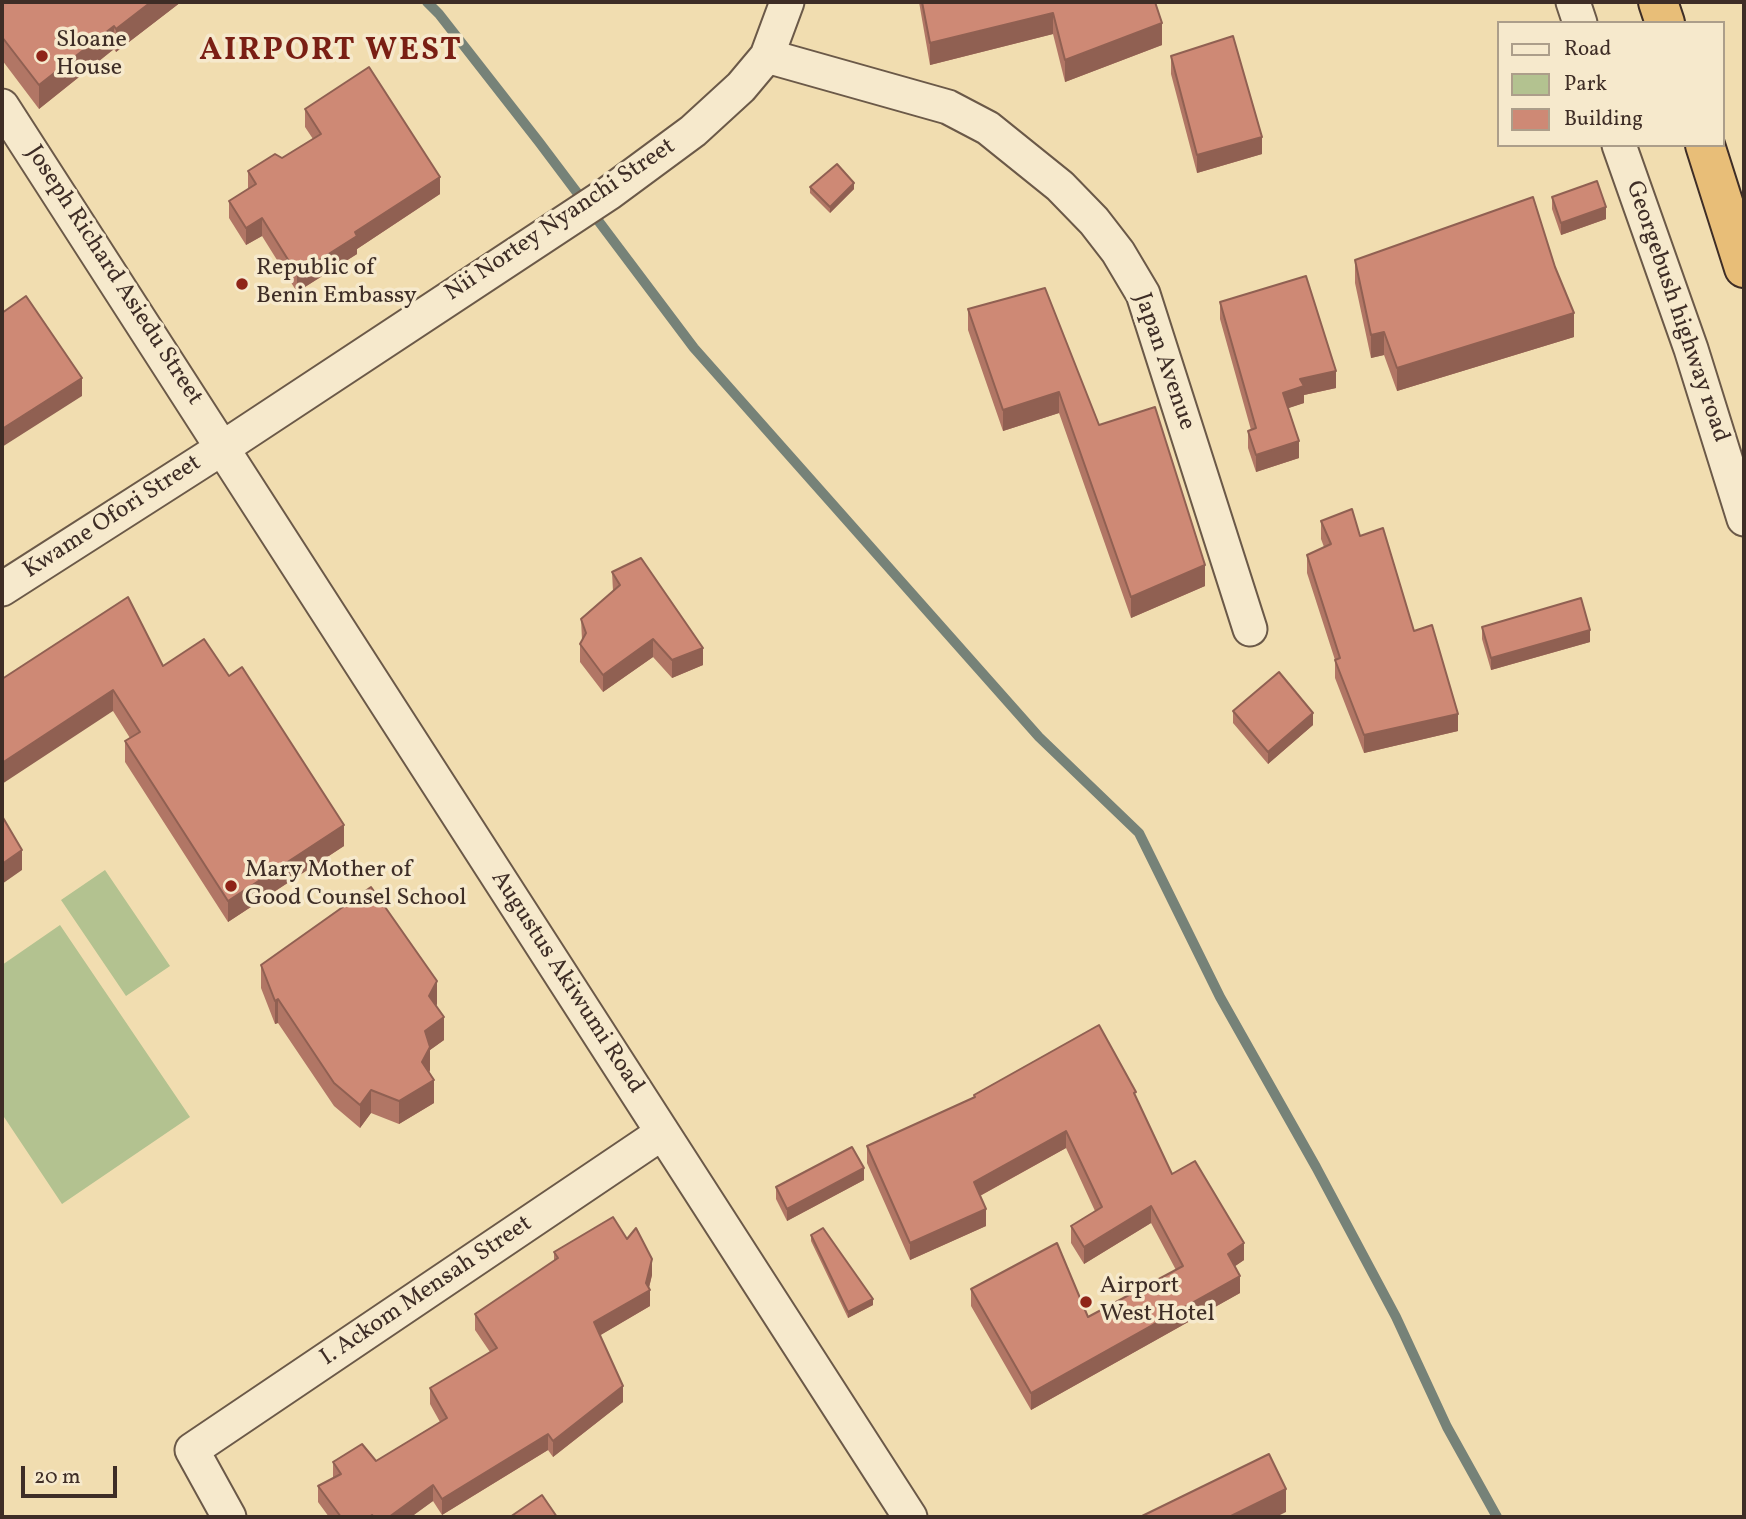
<!DOCTYPE html>
<html>
<head>
<meta charset="utf-8">
<style>
  body { margin:0 }
  #map { position:relative; width:1746px; height:1519px; overflow:hidden; background:#f1ddb0; font-family:Vollkorn,serif }
  canvas { display:block }
  .frame { position:absolute; inset:0; border:4px solid #3e2d26; pointer-events:none }
  .legend { position:absolute; left:1497px; top:21px; width:228px; height:126px; box-sizing:border-box; background:#f6e9cc; border:2px solid #ac9e8a; margin:0; padding:9px 12px; list-style:none; font-size:21px; color:#3e2d26 }
  .legend li { display:flex; align-items:center; gap:14px; height:35px }
  .legend b { width:35px; border:2px solid #ac9e8a }
  .scale { position:absolute; left:21px; top:1466px; width:96px; height:32px; box-sizing:border-box; border:4px solid #3e2d26; border-top:0; padding-left:9px; font-size:21px; line-height:24px; white-space:nowrap; color:#3e2d26; -webkit-text-stroke:5px #f6e9cc; paint-order:stroke }
</style>
</head>
<body>
<div id="map">
<canvas width="1746" height="1519"></canvas>
<div class="frame"></div>
<ul class="legend">
<li><b style="height:9px;background:#f6e9cc"></b>Road</li>
<li><b style="height:19px;background:#b3c290"></b>Park</li>
<li><b style="height:19px;background:#ce8975"></b>Building</li>
</ul>
<div class="scale">20 m</div>
</div>
<script>
const c = document.querySelector('canvas').getContext('2d');
c.lineJoin = 'round';
function fillPath(path, color) {
  c.fillStyle = color;
  c.fill(path, 'evenodd');
}
function trace(path, color, width, dash) {
  c.strokeStyle = color;
  c.lineWidth = width;
  c.lineCap = dash ? 'butt' : 'round';
  c.setLineDash(dash || []);
  c.stroke(path);
}
function label(font, color, halo, rows, align = 'center') {
  c.font = font + ' Vollkorn,serif';
  c.lineWidth = 7;
  c.setLineDash([]);
  c.textBaseline = 'middle';
  c.strokeStyle = halo;
  c.fillStyle = color;
  for (const [text, x, y, turn = 0] of rows) {
    c.save();
    c.translate(x, y);
    c.rotate((+turn || 0) * Math.PI / 180);
    c.textAlign = isNaN(turn) ? turn : align;
    if (halo) c.strokeText(text, 0, 0);
    c.fillText(text, 0, 0);
    c.restore();
  }
}
const green = new Path2D(`
  M105,870L170,966L126,996L61,900Z
  M60,925L190,1117L62,1204L2,1114V965Z`);
const stream = new Path2D(`
  M427,2L439,14L539,142L694,348L1039,737L1139,833L1220,997L1316,1167L1396,1317L1447,1427L1497,1517`);
const minor = new Path2D(`
  M1573,2L1580,23
  M767,56L948,107L988,128L1060,186L1094,221L1118,252L1143,294L1250,629
  M2,106C307,575 607,1047 910,1517
  M1619,145L1691,349L1744,519
  M2,589L224,447L609,193L693,131L741,87L767,56L787,2
  M229,1517L192,1450L662,1133`);
const trunk = new Path2D(`
  M1658,2L1665,23
  M1705,145L1744,268`);
const wall = new Path2D(`
  M2,2H181L116,52L114,49L39,109L2,60Z
  M919,2H1155L1162,45L1065,82L1053,34L930,65Z
  M1171,56L1262,154L1197,173L1171,74Z
  M305,109L440,194L357,249V254L297,292L262,236L246,245L229,218V201L248,189V171L282,158L313,139L305,127Z
  M810,187L854,189L830,213L810,193Z
  M1552,197L1606,219L1561,235L1552,209Z
  M1355,260L1574,337L1397,391L1384,355L1371,358L1355,283Z
  M1220,302L1336,388L1304,395V403L1288,408L1299,458L1256,472L1248,448V431L1251,430L1220,319Z
  M968,309L1099,425L1205,586L1131,618L1059,413L1003,431L968,330Z
  M1321,521L1360,536L1414,631L1458,731L1364,753L1335,678V660L1307,573V555L1324,547L1321,539Z
  M612,572L703,665L672,678L653,657L603,692L580,662V644L582,640L581,619L613,591Z
  M1482,627L1590,642L1491,670L1482,639Z
  M163,666L229,676L344,846L228,922L125,762V741L130,738L113,711L2,679Z
  M1233,711L1313,725L1268,764L1233,723Z
  M261,965L437,1004L436,1006L444,1040L430,1050V1070L429,1073L434,1103L399,1124L371,1113L360,1128L334,1106L278,1023L275,1024L261,988Z
  M974,1095L1136,1097L1172,1174L1244,1260L1235,1266L1240,1293L1031,1410L971,1306V1289L1088,1317L1176,1270L1151,1223L1084,1264L1071,1243V1226L1095,1211L1066,1148L980,1196L986,1226L910,1260L867,1163V1146L974,1098Z
  M864,1180L787,1221L776,1199V1187Z
  M811,1235L873,1305L848,1318L811,1241Z
  M627,1239L652,1275L649,1288L650,1306L600,1335L623,1402L553,1457L548,1450L442,1515L433,1501L411,1517H329L318,1502V1486L333,1478V1462L376,1461L440,1422L430,1404V1388L490,1352L475,1330V1314L554,1261V1252Z`);
const shadedWall = new Path2D(`
  M151,2H181L116,52V29Z
  M1053,13V34L930,65V43Z
  M1162,23V45L1065,82V60Z
  M114,26V49L39,109V85Z
  M1262,137V154L1197,173V155Z
  M440,177V194L357,249V254L297,292V274L355,232Z
  M854,183V189L830,213V207Z
  M1606,207V219L1561,235V223Z
  M262,218V236L246,245V228Z
  M1574,313V337L1397,391V368Z
  M1384,332V355L1371,358V335Z
  M1336,371V388L1304,395V403L1283,410V393L1300,379Z
  M82,378V396L2,447V429Z
  M1059,392V413L1003,431V410Z
  M1299,441V458L1256,472V455Z
  M1205,565V586L1131,618V597Z
  M1590,630V642L1491,670V658Z
  M653,639V657L603,692V675Z
  M703,648V665L672,678V660Z
  M113,690V711L2,784V763Z
  M1313,713V725L1268,764V752Z
  M1458,714V731L1364,753V735Z
  M344,825V846L228,922V901Z
  M22,850V870L2,884V864Z
  M437,981V1004L429,1020V996Z
  M278,999V1023L275,1024V1001Z
  M444,1017V1040L430,1050V1070L422,1085V1062L425,1031Z
  M434,1080V1103L399,1124V1101Z
  M371,1090V1113L360,1128V1105Z
  M1066,1131V1148L974,1199V1182Z
  M864,1168V1180L787,1221V1209Z
  M1151,1206V1223L1084,1264V1247Z
  M986,1209V1226L910,1260V1243Z
  M1244,1243V1260L1228,1271V1254Z
  M652,1259V1275L648,1291L650,1290V1306L594,1339V1322L646,1283Z
  M1240,1276V1293L1031,1410V1393Z
  M873,1299V1305L848,1318V1312Z
  M623,1386V1402L553,1457V1441Z
  M548,1434V1450L442,1515V1499Z
  M433,1485V1501L411,1517H389Z
  M1286,1489V1512L1276,1517H1229Z`);
const building = new Path2D(`
  M2,2H151L116,29L114,26L39,85L2,37Z
  M922,2H1155L1162,23L1065,60L1053,13L930,43Z
  M1233,36L1262,137L1197,155L1171,56Z
  M369,67L440,177L355,232L357,236L297,274L262,218L246,228L229,201L256,184L248,171L275,154L282,158L321,134L305,109Z
  M837,164L854,183L830,207L810,187Z
  M1597,181L1606,207L1561,223L1552,197Z
  M1533,197L1555,267L1574,313L1397,368L1384,332L1371,335L1355,260Z
  M1306,276L1336,371L1300,379L1304,386L1283,393L1299,441L1256,455L1248,431L1256,428L1220,302Z
  M1045,288L1099,425L1155,407L1205,565L1131,597L1059,392L1003,410L968,309Z
  M26,296L82,378L2,429V313Z
  M1352,509L1360,536L1383,528L1414,631L1432,625L1458,714L1364,735L1335,660L1340,658L1307,555L1331,544L1321,521Z
  M641,558L703,648L672,660L653,639L603,675L580,644L586,633L581,619L620,585L612,572Z
  M128,597L163,666L204,639L229,676L242,667L344,825L228,901L125,741L140,732L113,690L2,763V679Z
  M1581,598L1590,630L1491,658L1482,627Z
  M1279,672L1313,713L1268,752L1233,711Z
  M2,816L22,850L2,864Z
  M371,887L437,981L429,996L444,1017L425,1031L430,1047L422,1062L434,1080L399,1101L371,1090L360,1105L334,1083L278,999L275,1001L261,965Z
  M1099,1025L1136,1092L1134,1093L1172,1174L1195,1161L1244,1243L1228,1254L1240,1276L1031,1393L971,1289L1057,1243L1088,1317L1183,1266L1151,1206L1084,1247L1071,1226L1102,1207L1066,1131L974,1182L986,1209L910,1243L867,1146L975,1097L974,1095Z
  M852,1147L864,1168L787,1209L776,1187Z
  M613,1217L627,1239L636,1228L652,1259L646,1283L650,1290L594,1322L623,1386L553,1441L548,1434L442,1499L433,1485L389,1517H374L372,1515L369,1517H341L318,1486L341,1474L333,1462L362,1444L376,1461L447,1418L430,1388L497,1348L475,1314L558,1258L554,1252Z
  M823,1228L873,1299L848,1312L811,1235Z
  M1269,1454L1286,1489L1229,1517H1140Z
  M542,1495L557,1517H510Z`);
const markers = [
  [42,56,7,"#8f2418"],
  [242,284,7,"#8f2418"],
  [231,886,7,"#8f2418"],
  [1086,1302,7,"#8f2418"]
];
const poiNames = [
  ["Sloane",56,42],
  ["House",56,70],
  ["Republic of",256,270],
  ["Benin Embassy",256,298],
  ["Mary Mother of",245,872],
  ["Good Counsel School",245,900],
  ["Airport",1100,1288],
  ["West Hotel",1100,1316]
];
const streetNames = [
  ["Nii Nortey Nyanchi Street",561,221,-34],
  ["Joseph Richard Asiedu Street",113,276,57],
  ["Georgebush highway road",1676,312,71],
  ["Japan Avenue",1163,362,71],
  ["Kwame Ofori Street",113,518,-33],
  ["Augustus Akiwumi Road",566,983,57],
  ["I. Ackom Mensah Street",427,1292,-34]
];
const districtNames = [
  ["AIRPORT WEST",331,53]
];
fillPath(green, '#b3c290');
trace(stream, '#768278', 10);
trace(minor, '#6b5948', 37);
trace(trunk, '#3e2d26', 42);
trace(minor, '#f6e9cc', 33);
trace(trunk, '#e8be78', 38);
fillPath(wall, '#b17665');
fillPath(shadedWall, '#906052');
fillPath(building, '#ce8975');
trace(building, '#906052', 2);
for (const [x, y, r, color] of markers) {
  const dot = new Path2D();
  dot.arc(x, y, r, 0, 2 * Math.PI);
  c.fillStyle = color;
  c.fill(dot);
  trace(dot, '#f6e9cc', 2.5);
}
label('24px', '#3e2d26', '#f6e9cc', poiNames, 'left');
label('24px', '#3e2d26', '#f6e9cc', streetNames);
c.letterSpacing = '2px';
label('bold 32px', '#7a1f14', '#f6e9cc', districtNames);
c.letterSpacing = '0px';
</script>
</body>
</html>
